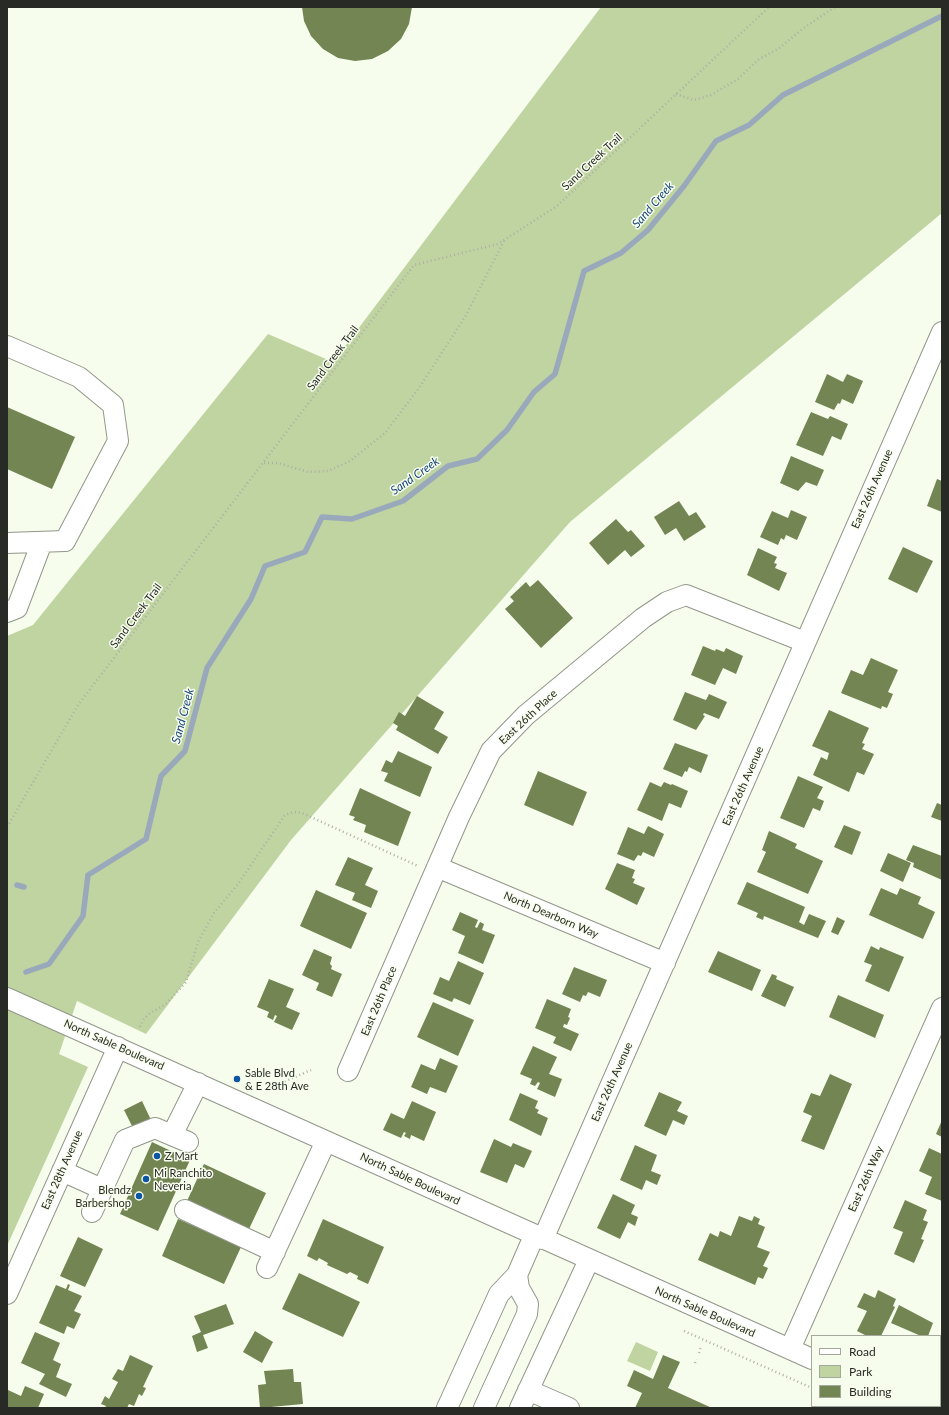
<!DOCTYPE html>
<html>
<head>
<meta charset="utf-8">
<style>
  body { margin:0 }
  #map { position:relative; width:949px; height:1415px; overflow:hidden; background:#f7fded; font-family:Lato,sans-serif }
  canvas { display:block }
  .frame { position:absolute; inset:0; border:8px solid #282a25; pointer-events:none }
  .legend { position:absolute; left:811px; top:1335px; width:130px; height:72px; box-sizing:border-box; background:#f7fded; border:1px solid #a4a99d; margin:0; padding:5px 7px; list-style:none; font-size:12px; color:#282a25 }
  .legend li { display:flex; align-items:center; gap:8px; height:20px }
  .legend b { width:20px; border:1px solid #a4a99d }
</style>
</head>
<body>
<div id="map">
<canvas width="949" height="1415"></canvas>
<div class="frame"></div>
<ul class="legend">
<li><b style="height:5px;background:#fff"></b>Road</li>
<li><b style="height:11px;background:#c0d4a1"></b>Park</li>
<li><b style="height:11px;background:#738552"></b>Building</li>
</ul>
</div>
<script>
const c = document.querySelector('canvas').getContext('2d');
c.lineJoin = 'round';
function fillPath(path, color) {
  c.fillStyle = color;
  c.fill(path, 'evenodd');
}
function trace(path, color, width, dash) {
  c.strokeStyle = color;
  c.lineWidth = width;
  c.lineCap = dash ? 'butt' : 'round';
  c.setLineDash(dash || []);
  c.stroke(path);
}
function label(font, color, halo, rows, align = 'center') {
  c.font = font + ' Lato,sans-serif';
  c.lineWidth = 3;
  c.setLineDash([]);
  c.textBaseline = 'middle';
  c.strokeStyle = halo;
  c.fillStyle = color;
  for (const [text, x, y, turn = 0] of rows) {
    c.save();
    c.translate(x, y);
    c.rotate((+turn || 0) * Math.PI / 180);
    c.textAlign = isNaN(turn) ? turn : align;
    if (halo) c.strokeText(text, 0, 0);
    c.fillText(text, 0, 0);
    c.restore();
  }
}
const green = new Path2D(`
  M601,7H942V213L570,522L291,840L146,1034L77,1001L59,1054L88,1067L7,1246V636L33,625L268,334L333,362Z
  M636,1342L658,1352L650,1371L627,1361Z`);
const stream = new Path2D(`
  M17,885L24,887
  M26,972L49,964L83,916L88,875L146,839L161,776L185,751L207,668L251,599L265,566L305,552L322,517L352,519L403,501L448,466L477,459L507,430L534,392L555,374L584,271L621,253L648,230L684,186L716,141L749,125L783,95L942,16`);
const building = new Path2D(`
  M302,7H412L409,24L401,39L388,51L372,59L355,61L338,58L323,49L311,36L304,21Z
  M827,374L843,382L847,374L863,381L853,404L842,399L840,404L838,403L834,410L815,402Z
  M7,407L75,437L52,489L7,469Z
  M811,412L828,419L830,416L848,424L841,440L832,436L823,456L796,445Z
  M791,456L824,470L817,486L806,482L798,491L780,483Z
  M937,479L942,481V512L927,506Z
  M679,501L689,516L696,512L706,527L684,541L676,528L665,535L654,517Z
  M791,510L807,517L797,540L786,535L784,540L781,538L778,545L760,537L772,511L788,518Z
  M616,519L628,532L631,530L645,546L631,557L625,550L608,565L589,543Z
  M903,547L933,561L917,593L888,579Z
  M758,548L777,557L774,563L777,564L775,568L787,573L779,591L747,575Z
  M538,580L573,618L541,648L505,609L514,601L510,597L526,582L530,587Z
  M703,646L715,651L716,649L724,652L726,648L743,656L736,674L723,668L715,685L691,675Z
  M871,658L898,670L888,692L893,694L887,708L882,706L881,709L841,693L851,670L863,675Z
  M685,692L703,699L706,700L709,694L727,702L719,719L704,713L703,715L705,716L696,730L673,720Z
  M417,696L444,712L434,729L448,737L438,754L396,730L398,726L393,723L399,712L405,716Z
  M829,710L869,728L862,743L865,744L862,749L874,754L864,775L857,772L849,792L813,775L821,757L827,760L829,753L812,746Z
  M675,743L708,755L701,773L689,767L687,772L685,771L682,777L663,769Z
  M398,751L432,767L420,797L384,781L388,773L381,771L386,760L392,763Z
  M538,771L587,792L573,826L524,805Z
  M798,776L823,787L817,798L824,801L820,811L813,808L804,828L780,818Z
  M650,782L661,787L664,782L671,785L672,784L688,791L681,808L669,803L662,821L637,810Z
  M360,788L411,812L398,846L364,832L366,825L353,820L355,817L349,815Z
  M937,803L942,805V821L931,817Z
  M844,825L861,832L852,855L834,847Z
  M648,826L664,834L654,857L643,852L641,856L638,855L634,861L617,854L628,827L644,834Z
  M769,831L797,844L795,848L823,861L808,894L757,872L766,852L762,850Z
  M913,845L942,856V880L913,867L914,863L906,860Z
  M888,853L911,863L903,882L880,871Z
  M348,857L373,868L365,885L378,891L371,908L352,900L355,893L335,885Z
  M617,863L635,870L632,878L635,879L633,883L645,888L637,905L605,889Z
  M747,882L805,907L799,922L804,925L809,914L826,921L818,938L764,916L763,920L756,917L758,913L737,904Z
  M881,888L897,895L900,888L921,897L918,904L935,912L923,939L869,915Z
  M316,890L367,913L351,949L300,926Z
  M460,912L478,920L475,927L477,928L480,922L484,924L482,930L495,935L483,964L458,953L465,936L452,930Z
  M837,917L845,921L838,935L831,932Z
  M871,946L879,950L880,947L904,957L889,992L865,981L872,965L864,962Z
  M314,949L332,957L330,964L332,966L331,969L342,974L332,997L316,990L319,983L302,975Z
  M718,951L761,970L752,991L708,972Z
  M458,961L484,973L470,1005L454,998L452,1002L433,994L440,977L449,981Z
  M574,967L607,980L600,997L588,992L586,996L583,995L580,1002L562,994Z
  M772,974L777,976L776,979L794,987L785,1007L761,996Z
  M269,979L294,989L286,1007L300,1013L292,1030L274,1022L277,1016L275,1015L273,1020L267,1017L269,1012L257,1007Z
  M838,995L884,1015L875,1038L829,1017Z
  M547,999L571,1009L568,1017L570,1018L567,1025L564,1024L563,1027L579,1034L571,1051L553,1043L556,1037L535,1028Z
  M433,1002L474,1020L458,1056L417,1037Z
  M533,1046L557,1057L549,1074L562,1079L555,1097L537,1089L540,1083L538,1082L535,1086L530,1084L532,1079L520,1074Z
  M440,1058L458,1066L446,1093L430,1087L427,1094L411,1087L421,1064L435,1070Z
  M830,1074L852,1084L824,1150L801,1141L812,1116L803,1112L811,1093L820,1096Z
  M659,1092L682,1102L677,1111L688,1116L684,1125L673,1120L666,1136L644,1126Z
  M520,1093L538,1101L535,1108L539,1110L537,1113L548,1118L541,1136L509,1120Z
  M142,1101L151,1120L133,1128L124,1110Z
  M412,1101L436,1112L424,1141L411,1135L410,1139L404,1136L406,1133L404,1132L401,1138L383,1130L391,1113L404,1119Z
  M942,1120V1137L936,1134Z
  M494,1139L511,1147L513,1143L532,1151L524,1168L515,1164L507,1183L480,1172Z
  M152,1142L190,1160L158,1231L120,1214Z
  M635,1145L657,1155L651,1171L661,1175L657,1185L646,1180L642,1190L620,1180Z
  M929,1148L942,1154V1201L925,1194L932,1177L919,1171Z
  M204,1164L266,1193L249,1229L187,1201Z
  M613,1194L635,1205L631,1214L638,1217L635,1226L628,1222L620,1239L597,1228Z
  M905,1200L927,1210L923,1220L928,1222L921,1239L924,1240L914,1263L894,1254L903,1232L893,1228Z
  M739,1216L752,1221L754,1216L760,1219L758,1224L765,1227L757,1247L770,1252L763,1266L768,1268L763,1279L758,1277L755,1285L698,1260L710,1233L718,1237L720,1231L731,1236Z
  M178,1219L241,1247L224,1284L162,1256Z
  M323,1219L384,1247L368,1284L357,1279L358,1276L350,1272L347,1274L327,1265L328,1263L319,1258L317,1261L307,1256Z
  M78,1237L103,1249L85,1287L60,1276Z
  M299,1273L360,1302L343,1337L282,1309Z
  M68,1284L70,1285L68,1290L82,1296L74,1311L81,1314L74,1329L67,1326L64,1334L39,1323L56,1285L66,1289Z
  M878,1290L896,1299L893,1306L895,1307L881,1336H867L857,1331L867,1311L857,1307L864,1293L875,1298Z
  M226,1304L234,1324L203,1335L208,1348L197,1352L192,1336L201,1332L194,1316Z
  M899,1305L933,1323L928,1336H921L891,1323Z
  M255,1331L273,1342L262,1363L243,1352Z
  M35,1332L60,1343L53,1360L61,1364L56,1377L72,1384L66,1397L39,1384L45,1374L21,1363Z
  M130,1355L153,1366L143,1387L146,1388L142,1396L139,1394L134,1406L129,1404L127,1408H105L106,1406L101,1404L105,1396L109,1399L118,1382L112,1379L118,1369L123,1371Z
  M663,1355L680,1362L668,1388L712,1408H635L642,1393L627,1386L634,1370L653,1379Z
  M293,1369L294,1382H301L303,1404L260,1408L258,1385L266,1384L264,1371Z
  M25,1386L44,1394L38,1408H7L8,1390L21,1396Z`);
const path = new Path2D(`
  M676,94L694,100L711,95L738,79L759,59L778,49L805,27L835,7
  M264,463H278L308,472L328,471L350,461L385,433L419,388L465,317L504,241
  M7,827L78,705L414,265L498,244L557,206L769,7
  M140,1027L143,1020L150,1013L166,1004L186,982L198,942L214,913L238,884L285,815L294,812L302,813L418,866
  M270,1088L311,1070
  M684,1331L812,1388
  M699,1353L701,1347
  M695,1363L696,1359`);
const minor = new Path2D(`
  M7,346L79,377L113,405L118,441L65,541L7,543
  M7,612L17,608L42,542
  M437,867L665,963
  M7,998L812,1359
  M348,1071L459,817L491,751L526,715L643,618L667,602L686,595L805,642
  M172,1135L198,1083
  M62,1171L102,1189
  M185,1210L275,1252
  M92,1212L125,1140L155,1128L188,1142
  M543,1239L942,332
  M267,1268L326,1141
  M7,1294L118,1047
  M790,1349L942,1008
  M528,1390L569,1408
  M917,1406L922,1408
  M447,1408L499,1294L517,1275L534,1236
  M484,1408L527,1314L528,1304L519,1288L517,1275
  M520,1408L589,1260`);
const markers = [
  [237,1079,4,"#0a55a4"],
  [157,1156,4,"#0a55a4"],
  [146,1179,4,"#0a55a4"],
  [139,1196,4,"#0a55a4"]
];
const streetNames = [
  ["Sand Creek Trail",592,162,-43],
  ["Sand Creek Trail",333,358,-53],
  ["East 26th Avenue",872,489,-66],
  ["Sand Creek Trail",136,616,-53],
  ["East 26th Place",528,717,-43],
  ["East 26th Avenue",743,786,-66],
  ["North Dearborn Way",551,915,23],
  ["East 26th Place",379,1001,-67],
  ["North Sable Boulevard",114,1045,24],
  ["East 26th Avenue",612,1082,-66],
  ["East 28th Avenue",62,1170,-66],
  ["North Sable Boulevard",410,1179,25],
  ["East 26th Way",866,1179,-66],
  ["North Sable Boulevard",705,1312,24]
];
const poiNames = [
  ["Sable Blvd",245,1073],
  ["& E 28th Ave",245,1086],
  ["Z Mart",165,1156],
  ["Mi Ranchito",154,1173],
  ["Neveria",154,1186],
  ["Blendz",131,1190,"right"],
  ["Barbershop",131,1203,"right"]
];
const waterNames = [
  ["Sand Creek",653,205,-49],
  ["Sand Creek",415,476,-35],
  ["Sand Creek",183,716,-75]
];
fillPath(green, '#c0d4a1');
trace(stream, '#99a9bb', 5.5);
fillPath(building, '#738552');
trace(minor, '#919789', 22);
trace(path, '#acb0a4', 2.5, [1, 3]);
trace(minor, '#fff', 20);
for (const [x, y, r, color] of markers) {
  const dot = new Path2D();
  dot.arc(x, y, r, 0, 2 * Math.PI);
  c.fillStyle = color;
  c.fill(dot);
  trace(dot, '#f7fded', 1.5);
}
label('11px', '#282a25', '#f7fded', streetNames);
label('11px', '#282a25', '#f7fded', poiNames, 'left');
label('italic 12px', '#19477f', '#f7fded', waterNames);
</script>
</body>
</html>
